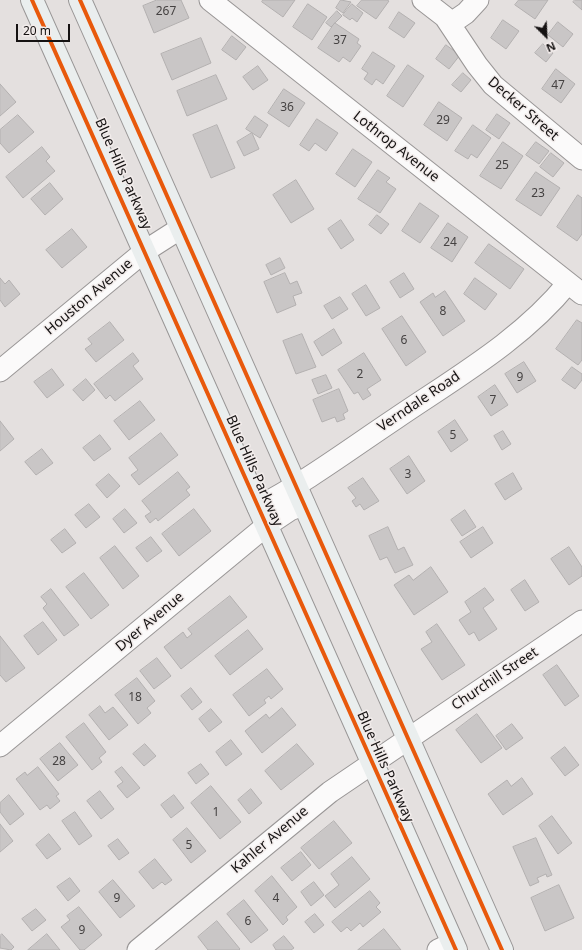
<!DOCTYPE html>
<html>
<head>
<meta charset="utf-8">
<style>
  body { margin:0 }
  #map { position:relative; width:582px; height:950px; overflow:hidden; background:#e4e0df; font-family:"Noto Sans",sans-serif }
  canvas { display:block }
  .north { position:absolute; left:526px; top:16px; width:40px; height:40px; -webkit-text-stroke:3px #f2eceb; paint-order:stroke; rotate:156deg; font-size:11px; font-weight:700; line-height:16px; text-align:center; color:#151212 }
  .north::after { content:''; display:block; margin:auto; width:14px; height:18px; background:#151212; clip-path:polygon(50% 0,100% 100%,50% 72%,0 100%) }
  .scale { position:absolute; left:16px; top:24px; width:54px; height:18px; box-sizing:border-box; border:2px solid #151212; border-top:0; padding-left:5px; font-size:12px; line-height:14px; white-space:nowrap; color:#151212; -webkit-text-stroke:3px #f2eceb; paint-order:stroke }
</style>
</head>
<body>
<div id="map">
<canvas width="582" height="950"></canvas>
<div class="north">N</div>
<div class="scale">20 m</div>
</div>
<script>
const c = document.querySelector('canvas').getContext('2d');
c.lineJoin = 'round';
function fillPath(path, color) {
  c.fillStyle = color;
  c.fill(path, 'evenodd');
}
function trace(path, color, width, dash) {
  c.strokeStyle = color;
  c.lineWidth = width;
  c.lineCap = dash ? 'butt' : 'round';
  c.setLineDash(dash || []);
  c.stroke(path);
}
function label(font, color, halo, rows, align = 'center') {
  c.font = font + ' "Noto Sans",sans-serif';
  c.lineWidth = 3;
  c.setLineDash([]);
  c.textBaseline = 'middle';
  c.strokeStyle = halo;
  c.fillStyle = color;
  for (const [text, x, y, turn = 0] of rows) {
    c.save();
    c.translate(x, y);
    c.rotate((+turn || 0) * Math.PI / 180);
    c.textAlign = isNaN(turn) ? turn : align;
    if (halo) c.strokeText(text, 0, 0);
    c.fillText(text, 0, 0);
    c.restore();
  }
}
const building = new Path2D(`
  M157,0H181L189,18L154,33L143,6Z
  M263,0H295L283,17L262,2Z
  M341,0L351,2L343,13L336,8Z
  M362,0H387L389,1L376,19L357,6Z
  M519,0H548L535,19L515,5Z
  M575,0H582V10L573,2Z
  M308,4L327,17L312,40L293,27Z
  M352,4L363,13L357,22L352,18L350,20L343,15Z
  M337,11L342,16L331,27L326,23Z
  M399,12L415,23L404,38L389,28Z
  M503,20L519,31L506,49L491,38Z
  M558,22L573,34L563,47L548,35Z
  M335,23L359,39L357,43L361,46L350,62L343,57L339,62L318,48Z
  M232,36L246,47L236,60L222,50Z
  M201,38L211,63L172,80L161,54Z
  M543,44L553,53L546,62L535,53Z
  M446,45L460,55L449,69L436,59Z
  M373,52L395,66L383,84L376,79L372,85L364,79L368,73L362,69Z
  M408,65L424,76L403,107L387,96Z
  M258,66L268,80L253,90L243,77Z
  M556,69L575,84L561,103L542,89Z
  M463,73L471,80L461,92L452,85Z
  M216,75L227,99L187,116L177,91Z
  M0,84L16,102L0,116Z
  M284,89L305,103L289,127L268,113Z
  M439,102L462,118L447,141L424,125Z
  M497,114L510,123L499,139L486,130Z
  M18,115L34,132L9,153L0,143V130Z
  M255,116L268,125L260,138L246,129Z
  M317,119L338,133L326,151L315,143L309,151L300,145Z
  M217,125L235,168L211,178L193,135Z
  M473,125L491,138L477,158L471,154L468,159L455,151Z
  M252,133L259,149L244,156L237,142Z
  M503,142L523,156L501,189L480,176Z
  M536,142L549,151L539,164L526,155Z
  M42,147L50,157L46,161L55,171L23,198L6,177Z
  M353,149L372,162L355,187L336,174Z
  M551,153L564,163L553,177L540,167Z
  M378,170L390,178L386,182L396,189L380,213L358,199Z
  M536,172L560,188L541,216L516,200Z
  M296,180L314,209L291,223L273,195Z
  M50,183L63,199L45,215L31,199Z
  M578,195L582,198V234L577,241L557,227Z
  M420,203L439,216L420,243L402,231Z
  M377,215L389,224L381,234L369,225Z
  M341,220L354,240L341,249L328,229Z
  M448,223L468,237L452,262L431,248Z
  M72,229L87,247L62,268L46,250Z
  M489,244L524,269L510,289L475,263Z
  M280,258L285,268L271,275L266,265Z
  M285,273L290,284L297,281L302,293L293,296L296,305L277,313L264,282Z
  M404,273L414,289L400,298L390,282Z
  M0,278L5,284L9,280L20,294L5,307L0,300Z
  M475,278L497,294L485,310L464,294Z
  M366,285L380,308L366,316L352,294Z
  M445,291L465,321L443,336L420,302L433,293L435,297Z
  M340,297L348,309L332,319L324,306Z
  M402,316L426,352L406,366L382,329Z
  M577,320L582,323V360L578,365L556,349Z
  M110,322L124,340L96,362L85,349L92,344L88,339Z
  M334,329L342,343L322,356L314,342Z
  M302,334L316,367L296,374L283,341Z
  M133,353L139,361L133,366L143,379L115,401L110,395L106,399L94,384Z
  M364,353L381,380L367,389L371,395L363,400L358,392L354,394L338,370Z
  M524,362L536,381L517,393L505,374Z
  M572,367L582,374V380L575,389L562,380Z
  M52,369L64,385L47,398L34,382Z
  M326,375L332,388L318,394L312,380Z
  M86,379L95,390L83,401L73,390Z
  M495,385L508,405L491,416L478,397Z
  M339,389L348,411L343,414L345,419L337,422L335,417L322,422L313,400Z
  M140,401L155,420L129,440L114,421Z
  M455,420L468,440L451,452L438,432Z
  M0,421L14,439L0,451Z
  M503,431L511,444L502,450L494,436Z
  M161,433L178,455L139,485L131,475L138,470L129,458Z
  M100,435L111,449L94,461L83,448Z
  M42,449L53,463L36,475L25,462Z
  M409,456L425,481L407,494L390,469Z
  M178,472L190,487L186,490L190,495L158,521L156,518L150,523L145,516L151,512L142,501Z
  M513,473L522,489L505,500L495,484Z
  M109,474L120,486L107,498L96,485Z
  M363,478L379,501L364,510L360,504L356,507L352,501L356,498L348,488Z
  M89,504L100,517L86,528L75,515Z
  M125,509L137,523L124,533L113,519Z
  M194,509L211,531L179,556L162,534Z
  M465,510L476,527L462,536L451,520Z
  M388,527L398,550L404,547L413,565L395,573L387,557L380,560L369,536Z
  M483,527L493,543L471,558L460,542Z
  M65,529L76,543L62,553L51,540Z
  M151,537L162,551L147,562L136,548Z
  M115,546L139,576L123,589L100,558Z
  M569,547L582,567V576L569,585L551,559Z
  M431,567L448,592L414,615L394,585L409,575L413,580Z
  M84,573L109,605L91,619L66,587Z
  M525,580L539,602L525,611L511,590Z
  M485,588L494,600L483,608L497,629L479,641L474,632L469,635L459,620L471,612L465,602Z
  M51,589L79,625L64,636L43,608L47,604L41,597Z
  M230,596L247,617L181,669L164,647L183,632L187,638L192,634L188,629Z
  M43,622L57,640L38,655L24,636Z
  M437,624L465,665L442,680L421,649L432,642L426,632Z
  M248,630L263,649L230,675L215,656Z
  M0,636L25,668L6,682L0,675Z
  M157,658L171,676L154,689L140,671Z
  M557,665L579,696L565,706L543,675Z
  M267,669L283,689L271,699L269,696L264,700L266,703L249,716L233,695Z
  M137,678L155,701L147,708L151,713L138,724L115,695Z
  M191,688L202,702L192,710L181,696Z
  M100,706L105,713L113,707L128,725L109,740L89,715Z
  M282,708L296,725L262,753L245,731L266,714L269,718Z
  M211,709L222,722L209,732L199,719Z
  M477,714L502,748L481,763L456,730Z
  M84,723L106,752L99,758L102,762L92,770L66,737Z
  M512,724L523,738L506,750L496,736Z
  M231,740L242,754L226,766L216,752Z
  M60,743L78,765L58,781L40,759Z
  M145,744L156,756L144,766L133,754Z
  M297,744L314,764L281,790L265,771Z
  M565,747L579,765L565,776L551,758Z
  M201,764L209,774L196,784L188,773Z
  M38,767L59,794L56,796L60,801L50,809L47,805L40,810L16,779L25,772L27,775Z
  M122,767L140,788L127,798L117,786L123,782L115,772Z
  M522,778L533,794L503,815L488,794L507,780L511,786Z
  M211,786L241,822L220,839L191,803Z
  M251,789L262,803L249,814L238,800Z
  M100,791L114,809L101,819L87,801Z
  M9,795L24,814L10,825L0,812V803Z
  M174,795L184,808L171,818L161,805Z
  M75,812L92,836L79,845L62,821Z
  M552,816L572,843L558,854L539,826Z
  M334,821L352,843L319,869L301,848Z
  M0,824L13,841L0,852Z
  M187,828L206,851L191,863L173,840Z
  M49,834L61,849L47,859L36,845Z
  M536,838L552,875L547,877L546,874L537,878L539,882L530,886L513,847Z
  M118,839L129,853L119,860L108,846Z
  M301,852L311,865L292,881L281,868Z
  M352,857L370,879L335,908L325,896L339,885L331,874Z
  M155,859L172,880L165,885L162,882L153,889L139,872Z
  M272,876L297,907L286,917L288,920L283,925L255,891Z
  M70,878L80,891L68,901L57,887Z
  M113,880L135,906L120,918L99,892Z
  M314,882L324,895L311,906L301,892Z
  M559,885L574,918L545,931L531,898Z
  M370,891L380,903L376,907L381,912L363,927L360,923L351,931L347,927L341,932L332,922Z
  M244,900L268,930L251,943L227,914Z
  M79,907L102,935L84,950H80L61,927L70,920L67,916Z
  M36,909L46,920L32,931L22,919Z
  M315,914L324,925L314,933L305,922Z
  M217,921L240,949L239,950H208L198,937Z
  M384,929L401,950H358Z
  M2,934L14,947L11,950L0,948V936Z
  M47,934L60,950H28Z
  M284,936L294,948L291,950H276L273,945Z`);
const minor = new Path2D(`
  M210,0L582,294
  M423,0L445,17L477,65L493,85L582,159
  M450,24L466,13L478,0
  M0,371L145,251L181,228
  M258,507C306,482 350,449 395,419C455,378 522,340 568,283
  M0,746L266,526L290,510L304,504
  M138,950L330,792L582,621
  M438,950L453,943`);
const secondary = new Path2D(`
  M32,0L456,950
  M80,0L502,950`);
const cycleway = new Path2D(`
  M32,0L456,950
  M80,0L502,950`);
const numberNames = [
  ["267",166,12],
  ["37",340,41],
  ["47",558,86],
  ["36",287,108],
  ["29",443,121],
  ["25",502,166],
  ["23",538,194],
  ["24",450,243],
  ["8",443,312],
  ["6",404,341],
  ["2",360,375],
  ["9",520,378],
  ["7",493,401],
  ["5",453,436],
  ["3",408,475],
  ["18",135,698],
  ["28",59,762],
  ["1",216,813],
  ["5",189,846],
  ["9",117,899],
  ["4",276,899],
  ["6",248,922],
  ["9",82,931]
];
const streetNames = [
  ["Decker Street",523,109,41],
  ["Lothrop Avenue",396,147,38],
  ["Blue Hills Parkway",123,174,66],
  ["Houston Avenue",89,297,-40],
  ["Verndale Road",419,402,-34],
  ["Blue Hills Parkway",254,471,66],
  ["Dyer Avenue",150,622,-40],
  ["Churchill Street",495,679,-34],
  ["Blue Hills Parkway",385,767,66],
  ["Kahler Avenue",270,840,-40]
];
fillPath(building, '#c9c6c6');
trace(building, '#b3b0b0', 1);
trace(minor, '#999696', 23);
trace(secondary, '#999696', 24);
trace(minor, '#fbfafa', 21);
trace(secondary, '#eaeeee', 22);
trace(cycleway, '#e8590c', 4);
label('12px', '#454242', null, numberNames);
label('14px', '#151212', '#f2eceb', streetNames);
</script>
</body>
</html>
